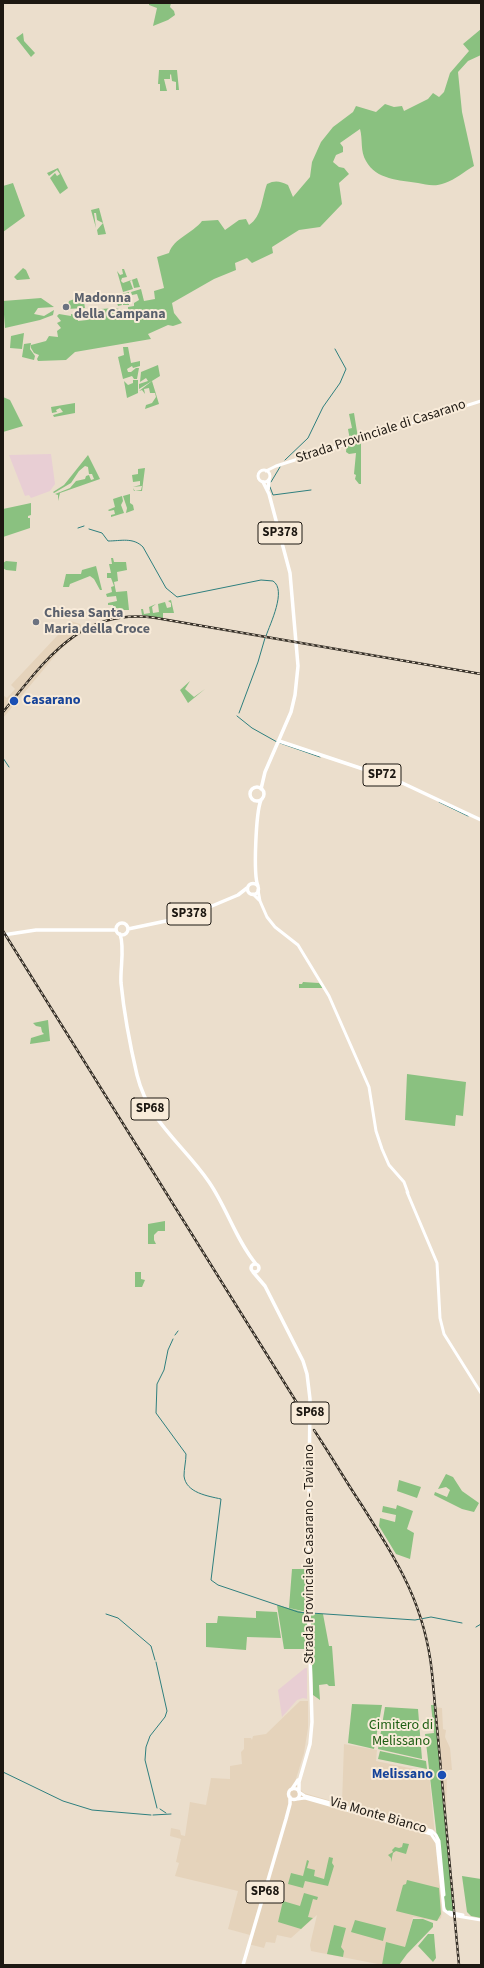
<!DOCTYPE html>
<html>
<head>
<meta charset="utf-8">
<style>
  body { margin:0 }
  #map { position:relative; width:484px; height:1968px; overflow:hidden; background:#ebdecc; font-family:"Source Sans 3",sans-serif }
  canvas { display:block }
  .frame { position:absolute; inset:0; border:4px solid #1d1812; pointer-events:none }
</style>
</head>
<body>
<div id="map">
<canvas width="484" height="1968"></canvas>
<div class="frame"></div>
</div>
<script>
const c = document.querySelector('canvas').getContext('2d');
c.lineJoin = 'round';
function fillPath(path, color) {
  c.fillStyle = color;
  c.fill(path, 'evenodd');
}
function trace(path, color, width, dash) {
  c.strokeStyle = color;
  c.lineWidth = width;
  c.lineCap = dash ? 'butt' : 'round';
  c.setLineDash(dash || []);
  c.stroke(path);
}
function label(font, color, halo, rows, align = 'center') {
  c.font = font + ' "Source Sans 3",sans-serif';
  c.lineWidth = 4;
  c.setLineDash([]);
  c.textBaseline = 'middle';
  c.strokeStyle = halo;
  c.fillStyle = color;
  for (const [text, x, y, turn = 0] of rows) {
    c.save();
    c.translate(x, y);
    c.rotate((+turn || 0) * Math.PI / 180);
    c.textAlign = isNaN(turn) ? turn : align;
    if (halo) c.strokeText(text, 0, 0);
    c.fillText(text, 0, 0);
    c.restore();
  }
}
const commercial = new Path2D(`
  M305,1668H307V1699L303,1698L297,1700L282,1717L278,1690Z`);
const built = new Path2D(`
  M71,621L80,624L84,630L59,651L3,718V695L7,698L15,689L11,685Z
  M300,1701H308V1728L304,1753L295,1782L300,1784L301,1790L304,1793L342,1804L344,1744L377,1750L376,1761L429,1772L442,1912L441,1918L436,1921L413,1917L405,1948L383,1965L311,1951L310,1945L317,1915L291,1938L277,1935L275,1943L266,1942L264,1948L248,1944L250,1935L228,1929L238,1891L175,1876L179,1863L176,1862L181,1839L170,1836L171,1828L180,1830L181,1835L185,1836L190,1802L206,1805L211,1778L230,1779V1766L242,1764L241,1752L244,1749V1738H251L252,1740L253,1736L266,1734Z
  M434,1707L442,1708L443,1729L446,1730L445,1737L450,1748L452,1770H447L446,1819H444L443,1810Z`);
const education = new Path2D(`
  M51,454L55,484L50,491L31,498L29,495L25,496L9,455Z`);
const green = new Path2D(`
  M149,3H171L170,7L174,11L175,15L168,20L153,26L157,8L149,5Z
  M481,29V55L468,61L458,72L462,112L474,166C465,171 455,180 445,183C435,187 427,185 418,183C400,180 376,180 366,161C360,151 363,140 360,129L340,143L343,147V152L336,155L333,162L339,167L344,168L349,174L339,183L342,204L320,227L299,230L272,247L273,253L252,263L247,258L235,263L236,270L214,279L172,303L174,313L182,323L173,326L168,325L148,334L151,339L75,352L66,360L38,361L37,359L39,355L34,353L31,348V345L46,341L49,336L58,337L57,331L61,328L57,323L61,321L57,316L59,314L71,316V314L77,315L78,321L87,320L86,310L115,308L123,310V313L128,312V307L134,306V303L139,300L137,294L132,295L131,292L141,289L144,301L155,299L154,291L164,288L157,257L169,253C174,238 193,233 202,221L218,220L225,230L239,220L246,219L249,225C262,217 262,197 267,184C275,180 280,181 288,185L293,197L310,177L312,162L321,142L333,127L353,112L356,106L376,112L385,104L394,107L402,106L404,111L428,99L433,93L439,97L444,92L450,73L469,51L463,44Z
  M23,33L24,41L35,53L31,57L16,38Z
  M159,70H177L179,90H176V82L172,81L171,74L170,75V79H164L167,91H160V84H158Z
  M58,168L68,188L60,194L50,178L55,173L57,176L60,174L57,170L49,176L47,173Z
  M13,183L25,216L3,232V186Z
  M99,208L106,234L98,235L97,230L103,223L97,220L96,213H94L96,228L91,210Z
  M23,268L26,270L30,279L17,280L14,277Z
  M122,269H124L127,277L122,278L121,281L123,283L137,278L140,287L134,288L132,280L130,281L133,289L123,292L117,271L120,275L123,274Z
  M129,292V305H123V298L119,299L122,305L118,306L115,296Z
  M83,296L85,308L67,309L69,301Z
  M41,298L54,307L38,308L34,314L44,316L54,310L53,315L40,320L5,328L3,301Z
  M24,333L22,349L10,348L11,336Z
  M31,343L30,349L35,356L34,360L22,357L24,344Z
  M123,347H128L131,363L140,361V366L133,368L132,366L127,369L128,372H131L136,368H139L137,379H134L132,376L123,379L118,357L124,355Z
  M158,365L160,376L139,389V384L148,381L146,378L140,382L141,372Z
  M133,380H138V393L127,398L124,381L128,385L133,383Z
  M152,381L159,404L145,409L146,405L152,403L156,397L155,393H150L149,388L144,389L145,394L142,390L139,391Z
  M3,397L10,400L23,426L3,432Z
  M75,403V413L54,417L53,415L63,412L60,408L56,410L57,412L52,413L51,407Z
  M354,413L358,438L350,440L348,429L352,428L349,414Z
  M361,441V484H359L355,479L356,475L354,474L356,453L349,454L346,452C346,443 354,443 361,441Z
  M88,455L100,479L60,493L58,501V495L55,494L70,488L76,481L85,479L86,476L89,475L91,480L94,479L92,474H89L88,467L85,466L79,471L71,483L54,493L53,492L64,485Z
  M145,468L142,491H134L133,488L135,491L141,490L142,486L133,487L140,485V481L133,482L132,475L138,474V469Z
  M130,494V503L133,505L134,510L126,513L127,508L123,496Z
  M122,496L123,501L121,505L124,513L111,517V515L115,514L114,510L109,511L108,510L115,507L113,499Z
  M31,503V515L28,516V518H30V528L3,537V509Z
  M111,558H113L114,562H126L127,570L117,572L118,581L114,582L116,592L127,591L129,610H114L113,605H108V603L117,601L116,596L107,597L106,594L112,592L111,587L114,586L111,578H107V573H111L109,564H112Z
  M6,561L17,562L16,571L6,570L3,568V563Z
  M96,566L102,590H100L94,579L90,576L70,584L69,587H63L66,574H81L82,570Z
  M171,600L174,613H163V618L142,615L141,609H143L144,614L150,613L149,607L156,604L152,607L153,613L159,612L158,604L165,602L167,608L171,607V603L168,601Z
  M190,681L185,689L194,697L205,689L188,703L180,690Z
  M303,982L319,983L323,988H299V984H302Z
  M48,1020L50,1041L30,1044L31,1038L44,1034L42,1032L41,1027L36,1026L33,1023Z
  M407,1074L466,1082L463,1116L456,1115L455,1126L405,1120Z
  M165,1221V1231H158L154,1235V1240L156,1244H148V1224Z
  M135,1272H141V1279L145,1280L142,1287H135Z
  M446,1474L453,1477L462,1491L479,1503L474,1512L462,1509L434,1495L435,1492L447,1497L450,1490L446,1487L438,1489Z
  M399,1480L421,1487L417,1498L397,1491Z
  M397,1505L413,1511L407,1529L414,1533L410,1559L396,1554L379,1526L380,1518L395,1522L396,1515L382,1512L383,1506L396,1509Z
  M292,1569H307V1612L289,1608Z
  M277,1605L307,1613L308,1649H284Z
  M256,1611L277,1612L281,1638L247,1637L246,1650L206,1647V1623H217L218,1616L256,1618Z
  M310,1613L323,1614L329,1646H332L335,1686H329L327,1684L319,1685L320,1700L313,1695Z
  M352,1704L382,1705L374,1749L348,1743Z
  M431,1705H434L454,1913L447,1911L445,1907L425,1734L434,1733Z
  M385,1707L418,1709L422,1759L378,1749Z
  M380,1751L426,1761L427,1769L378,1759Z
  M403,1843L409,1844L406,1854L396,1851L393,1853L391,1862V1858L388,1855L393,1852L392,1850L395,1847L399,1848L402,1847Z
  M329,1857L333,1858L332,1863L334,1866L328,1886L305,1881L303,1888L288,1884L291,1873L303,1876L307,1860L309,1861L307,1868L315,1870L314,1876L324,1879Z
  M462,1876L481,1879V1918L471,1916L467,1912Z
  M407,1880L439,1888L441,1914L437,1921L396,1911L403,1885L406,1884Z
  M304,1893L318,1897L317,1900L313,1899L308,1917L313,1918L301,1929L278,1922L283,1901L300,1906Z
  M413,1919H423L433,1923V1927L407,1954L399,1965H382L386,1942L405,1947Z
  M355,1920L386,1928L383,1941L351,1932Z
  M334,1925L346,1928L341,1947L344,1951L343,1957L327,1954Z
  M428,1934H434L436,1958L433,1962L418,1946Z`);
const stream = new Path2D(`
  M285,460L308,438L323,407L340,383L346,369L335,349
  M271,482L280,467
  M270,487L273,495L311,490
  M78,528L84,526
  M89,529L102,533L108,541C121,541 133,537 143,547L166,588L177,597L261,580L273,581C287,590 270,624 266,636
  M239,713L258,662L265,638
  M237,716L252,728L277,742
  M280,743L320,757
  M3,758L9,767
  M439,802L468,816
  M175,1335L178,1331
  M173,1339L168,1350L164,1370L157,1384L156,1413L186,1454C186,1461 184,1469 184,1476C186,1493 208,1496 221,1499L211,1580L218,1585L298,1612L306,1613
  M311,1613L415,1620L431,1617L462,1623
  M106,1614L118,1618L151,1646L155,1660
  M476,1627L481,1624
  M156,1662L167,1711L165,1717L150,1736L146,1747L145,1760L157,1808
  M3,1772L63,1801L92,1810L151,1815
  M160,1809L166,1813
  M153,1815L171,1814`);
const secondary = new Path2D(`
  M258 476a6 6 0 1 1 12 0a6 6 0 1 1-12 0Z
  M266,471L276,466L481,401
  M258,890L260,901L267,917L275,927L298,945L329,996L369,1087L376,1131L382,1149L389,1165L404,1182L408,1193
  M253,894L259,900
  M407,1192L437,1263L440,1318L444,1334L481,1393
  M299,1792L305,1796L432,1831L436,1835L439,1841L444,1895
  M298,1799L305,1798L431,1834L437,1843L444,1910L451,1915L481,1920
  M449,1912L463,1915`);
const primary = new Path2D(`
  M268,489L269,480
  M279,741L396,780L481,820
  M250 794a7 7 0 1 1 14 0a7 7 0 1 1-14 0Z
  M261,789L265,772L291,712L295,695L298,666L290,573L269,494L263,482
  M247.5 889a5.5 5.5 0 1 1 11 0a5.5 5.5 0 1 1-11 0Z
  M258,886C253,875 256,812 261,800
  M116 929a6 6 0 1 1 12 0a6 6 0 1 1-12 0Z
  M128,929L180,918L200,911L238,895L247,888
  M120,934C125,948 120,968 121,983C124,1013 130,1045 137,1075C149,1123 183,1144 209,1182C227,1208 236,1240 256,1264
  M3,935L36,930H116
  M251 1268a4 4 0 1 1 8 0a4 4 0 1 1-8 0Z
  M253,1272L265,1286L303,1361L307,1374L310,1399L308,1585L312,1722L310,1744L299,1782V1791
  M288.5 1794a5.5 5.5 0 1 1 11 0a5.5 5.5 0 1 1-11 0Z
  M292,1789L298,1780
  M243,1965L286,1819L290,1804V1797`);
const rail = new Path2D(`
  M3,712C46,660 80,607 156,618L481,674
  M3,931L307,1419
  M314,1430C330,1454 345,1480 361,1504C397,1561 425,1604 432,1673L459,1965`);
const markers = [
  [66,307,4,"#6b7280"],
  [36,622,4,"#6b7280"],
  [14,701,5,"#1a4fb4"],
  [442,1775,5,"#1a4fb4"]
];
const shields = [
  [280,533,44],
  [382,775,38],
  [189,914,44],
  [150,1109,38],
  [310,1413,38],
  [265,1892,38]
];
const shieldNames = [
  ["SP378",280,533],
  ["SP72",382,775],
  ["SP378",189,914],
  ["SP68",150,1109],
  ["SP68",310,1413],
  ["SP68",265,1892]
];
const worshipNames = [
  ["Madonna",74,299],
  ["della Campana",74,315],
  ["Chiesa Santa",44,614],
  ["Maria della Croce",44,630]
];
const streetNames = [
  ["Strada Provinciale di Casarano",381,432,-18],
  ["Strada Provinciale Casarano - Taviano",310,1554,-90],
  ["Via Monte Bianco",378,1816,16]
];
const transitNames = [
  ["Casarano",23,701],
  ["Melissano",433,1775,"right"]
];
const parkNames = [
  ["Cimitero di",401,1726],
  ["Melissano",401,1742]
];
fillPath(commercial, '#e8ced3');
fillPath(built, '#e5d3bb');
fillPath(education, '#e8ced4');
fillPath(green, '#8ac180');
trace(stream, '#2e7f7e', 1);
trace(secondary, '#fff', 3);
trace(primary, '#fff', 3.5);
trace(rail, '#352f27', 2.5);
trace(rail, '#f8ebd9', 1, [3]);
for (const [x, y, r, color] of markers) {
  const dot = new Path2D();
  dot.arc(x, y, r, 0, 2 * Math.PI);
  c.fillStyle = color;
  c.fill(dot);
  trace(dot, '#f8ebd9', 1.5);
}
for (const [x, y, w] of shields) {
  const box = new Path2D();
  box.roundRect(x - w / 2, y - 11, w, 22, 3);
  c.fillStyle = '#f8ebd9';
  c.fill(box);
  trace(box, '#1d1812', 1);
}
label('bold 13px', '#1d1812', null, shieldNames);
label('bold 14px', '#5b616d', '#f8ebd9', worshipNames, 'left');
label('14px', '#1d1812', '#f8ebd9', streetNames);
label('bold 14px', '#164399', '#f8ebd9', transitNames, 'left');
label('14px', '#1e5e13', '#f8ebd9', parkNames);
</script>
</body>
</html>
